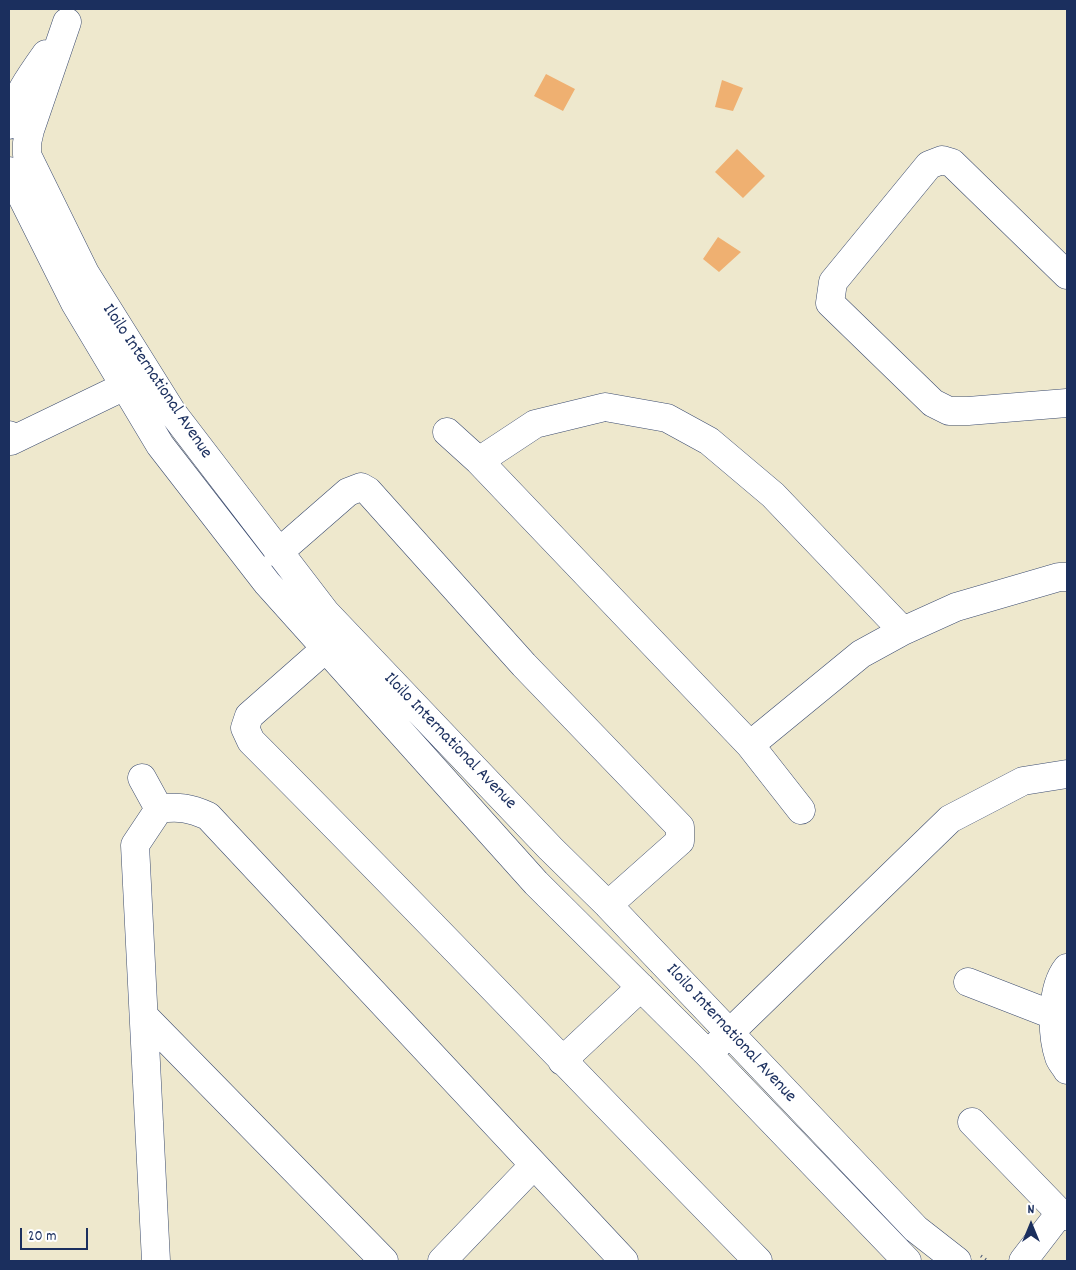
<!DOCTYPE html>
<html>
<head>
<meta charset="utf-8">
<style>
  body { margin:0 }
  #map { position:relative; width:1076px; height:1270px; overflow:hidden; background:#eee8cd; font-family:Dekko,sans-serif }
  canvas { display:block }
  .frame { position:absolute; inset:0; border:10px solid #1b2f5e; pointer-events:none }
  .north { position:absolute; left:1006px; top:1200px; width:50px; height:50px; -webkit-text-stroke:4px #fff; paint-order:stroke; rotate:0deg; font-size:14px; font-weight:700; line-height:20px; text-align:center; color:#1b2f5e }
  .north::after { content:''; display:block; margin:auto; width:18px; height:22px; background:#1b2f5e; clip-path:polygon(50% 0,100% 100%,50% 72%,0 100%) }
  .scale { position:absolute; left:20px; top:1228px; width:68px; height:22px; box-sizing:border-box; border:2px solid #1b2f5e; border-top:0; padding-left:6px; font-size:15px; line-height:18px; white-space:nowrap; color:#1b2f5e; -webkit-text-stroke:4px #fff; paint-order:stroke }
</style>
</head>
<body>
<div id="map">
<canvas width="1076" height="1270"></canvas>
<div class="frame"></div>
<div class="north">N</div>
<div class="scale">20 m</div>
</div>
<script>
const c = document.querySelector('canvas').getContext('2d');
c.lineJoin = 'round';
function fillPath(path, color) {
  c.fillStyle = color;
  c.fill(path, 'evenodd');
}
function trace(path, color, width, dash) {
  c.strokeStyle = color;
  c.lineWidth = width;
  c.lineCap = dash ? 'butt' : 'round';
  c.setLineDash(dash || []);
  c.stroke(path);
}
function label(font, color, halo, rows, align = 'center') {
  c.font = font + ' Dekko,sans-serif';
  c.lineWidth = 4;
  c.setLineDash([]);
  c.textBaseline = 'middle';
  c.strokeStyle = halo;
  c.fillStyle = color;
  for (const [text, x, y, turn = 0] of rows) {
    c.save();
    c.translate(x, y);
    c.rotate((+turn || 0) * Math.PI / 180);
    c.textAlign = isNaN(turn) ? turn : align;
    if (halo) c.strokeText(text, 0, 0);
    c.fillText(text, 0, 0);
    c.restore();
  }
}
const building = new Path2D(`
  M546,74L575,89L563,111L534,96Z
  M722,80L743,88L733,111L715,107Z
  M737,149L765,176L743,198L715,172Z
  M718,237L741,252L719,272L703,259Z`);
const path = new Path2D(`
  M981,1256L988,1261`);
const minor = new Path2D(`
  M67,22L30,130L27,143V155L85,273L172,412L326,613L550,848L608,905L916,1229L957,1261
  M9,125C13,100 31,75 46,54
  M9,171L75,303L160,445L267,583L536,883L707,1053L907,1261
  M1067,275L952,163L942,160L929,165L833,282L830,303L933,403L949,411H968L1067,403
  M447,432L479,461L750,745L861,654L903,631L956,607L1059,577H1067
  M9,435L11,441L125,386
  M479,461L535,424L605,407L667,418L709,441L773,495L903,631
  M278,553L348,492L361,487L368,491L524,665L680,827V841L608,905
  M324,650L249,716L245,728L251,741C422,912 588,1088 758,1261
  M750,745L801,810
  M142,778L159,809
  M1067,968C1051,988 1051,1033 1059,1057C1060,1061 1065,1066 1067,1070
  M968,982L1053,1015
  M144,1016L384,1261
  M716,1046L950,819L1023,781L1067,774
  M562,1061L641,987
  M972,1122L1060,1213L1067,1216
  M156,1261L135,845L159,809C178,806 190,808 208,816L624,1261
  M442,1261L533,1166
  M1023,1261L1060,1213`);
const streetNames = [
  ["Iloilo International Avenue",156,382,56],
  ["Iloilo International Avenue",449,742,46],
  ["Iloilo International Avenue",730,1034,47]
];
fillPath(building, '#efb071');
trace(minor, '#3b4b6f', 29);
trace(path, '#3b4b6f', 3, [1, 4]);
trace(minor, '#fff', 28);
label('18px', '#1b2f5e', '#fff', streetNames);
</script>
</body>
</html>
